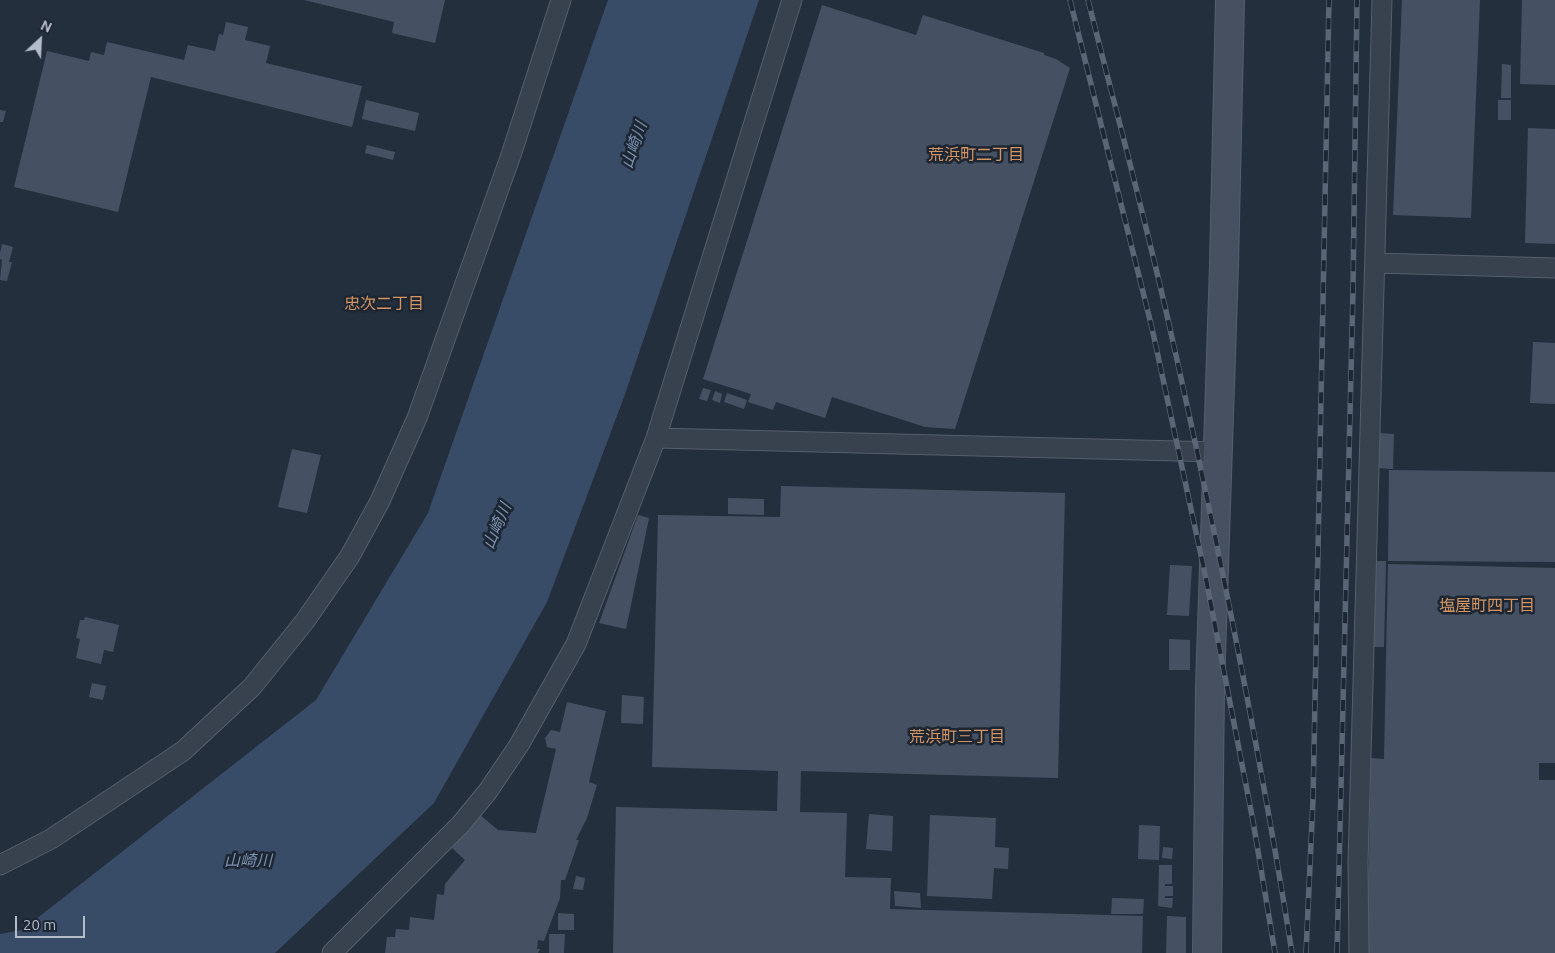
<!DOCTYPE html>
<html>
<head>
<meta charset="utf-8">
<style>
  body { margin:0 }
  #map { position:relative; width:1555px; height:953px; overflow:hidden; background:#242f3e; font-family:Ubuntu,sans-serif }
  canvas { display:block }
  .north { position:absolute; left:15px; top:15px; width:50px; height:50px; -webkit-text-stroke:4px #1d2633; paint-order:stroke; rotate:25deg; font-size:14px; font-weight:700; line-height:20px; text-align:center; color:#b4bcc9 }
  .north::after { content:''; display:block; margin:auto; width:18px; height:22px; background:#b4bcc9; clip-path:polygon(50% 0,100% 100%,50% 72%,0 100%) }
  .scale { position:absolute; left:15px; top:916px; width:70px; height:22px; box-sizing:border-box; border:2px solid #b4bcc9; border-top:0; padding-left:6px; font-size:15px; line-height:18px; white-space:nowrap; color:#b4bcc9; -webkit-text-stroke:4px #1d2633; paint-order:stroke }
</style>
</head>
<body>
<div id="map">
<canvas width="1555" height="953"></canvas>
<div class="north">N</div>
<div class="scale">20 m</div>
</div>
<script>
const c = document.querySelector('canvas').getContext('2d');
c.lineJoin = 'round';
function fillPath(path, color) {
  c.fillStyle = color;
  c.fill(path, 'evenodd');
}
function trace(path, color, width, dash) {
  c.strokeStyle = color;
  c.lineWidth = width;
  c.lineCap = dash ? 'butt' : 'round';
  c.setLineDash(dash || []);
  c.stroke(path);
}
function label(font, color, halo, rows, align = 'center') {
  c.font = font + ' Ubuntu,"Noto Sans JP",sans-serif';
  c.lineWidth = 5;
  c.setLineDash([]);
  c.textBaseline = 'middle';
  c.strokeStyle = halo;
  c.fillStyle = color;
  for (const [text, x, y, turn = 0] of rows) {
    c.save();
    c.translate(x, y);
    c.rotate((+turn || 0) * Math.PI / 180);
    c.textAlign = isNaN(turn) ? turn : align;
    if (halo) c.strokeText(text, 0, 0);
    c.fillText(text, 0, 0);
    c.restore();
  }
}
const water = new Path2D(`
  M608,0H759L624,397L547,602L434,803L275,953H0V934L22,930L316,700L428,513Z`);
const building = new Path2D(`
  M304,0H445L435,43L392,33L394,22Z
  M1402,0H1480L1471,218L1393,215Z
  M1522,0H1555V85L1520,84Z
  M822,5L916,35L923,15L1044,53V55L1056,59L1070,68L955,429L925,427L832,397L825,418L776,402L773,410L748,402L751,394L703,379Z
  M226,22L248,27L245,40L270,46L266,63L362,86L352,127L151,77L118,212L14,187L47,51L89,61L91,52L104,55L107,42L184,60L188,45L215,51L219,34L223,35Z
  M1502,64L1511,65V98H1501Z
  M366,100L419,113L415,131L362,119Z
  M1498,100H1511V120H1498Z
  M0,110L6,111L3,122H0Z
  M1528,128L1555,129V244L1525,243Z
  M367,145L395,152L393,160L365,153Z
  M2,244L13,247L9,262H12L7,281L0,280L2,260L0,259V253Z
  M1533,342L1555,343V404L1530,403Z
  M703,388L711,390L707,401L699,399Z
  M715,391L722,394L720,403L712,400Z
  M727,393L747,400L744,409L724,402Z
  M1379,433L1394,434L1393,469L1378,468Z
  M292,449L321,455L307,513L278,507Z
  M1389,470L1555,472V562L1388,561Z
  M781,486L1065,493L1058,778L801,771L800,812L847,813L845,877L891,878L890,909L1143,916L1142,953H613L616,807L777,811L778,771L652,767L658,515L780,517Z
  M728,498L764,499V515L728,514Z
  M638,515L649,518L626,629L599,623Z
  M1376,561H1386L1384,647H1374Z
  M1388,564L1555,568V763H1539V780H1555V953H1367L1371,758L1384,759Z
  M1170,565L1192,566L1189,616L1167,615Z
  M85,617L119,625L113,652L104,650L101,664L76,658L80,639L76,638L80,620H84Z
  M1169,639L1190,640V670H1169Z
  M92,683L106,686L103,700L89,697Z
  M622,695L644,697L643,724L621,723Z
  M567,702L606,711L589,782L597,785L587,818L576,840H579L565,880H561L560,898L544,941L538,940L537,949H540L538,953H385L387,937H395L396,929L409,930L410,917L434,920L437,894L444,895L445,884L465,860L452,848L480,815L498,830L536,833L556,749L547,747L545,738L551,730L560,732Z
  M869,814L893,816L892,851L866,849Z
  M930,815L996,818L995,847L1009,848L1008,869L994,868L992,899L927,896Z
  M1139,825L1160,826L1159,860L1138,859Z
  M1163,847L1173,848L1172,859L1162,858Z
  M1159,865H1172V884H1165V886H1173V896H1165V898H1173L1172,908L1158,906Z
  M576,876L585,878L583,890L573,889Z
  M894,891L920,893L921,908L895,906Z
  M1112,898L1144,899L1143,914H1111Z
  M558,913L574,914V930H558Z
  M1167,916L1186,917V953H1166Z
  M549,934H565L564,953H549Z`);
const street = new Path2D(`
  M1375,263L1555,268
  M656,438L1218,452
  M0,865L51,839L183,751L252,687L305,621L350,556L380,501L417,418L511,155L561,0
  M332,953L461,824L488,791L519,745L576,644L656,438L792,0
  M1359,953L1358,862L1361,755L1382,0`);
const secondary = new Path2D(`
  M1207,953L1210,687L1224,265L1230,0`);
const rail = new Path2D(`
  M1070,0L1152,328L1205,574L1253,821L1275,953
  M1088,0C1116,111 1146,221 1171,333C1217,538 1259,745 1292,953
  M1306,953L1313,800L1329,0
  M1337,953L1353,290L1357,0`);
const waterNames = [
  ["山崎川",634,145,-71],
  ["山崎川",497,526,-67],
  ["山崎川",248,861]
];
const neighbourhoodNames = [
  ["荒浜町二丁目",976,155],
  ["忠次二丁目",384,304],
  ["塩屋町四丁目",1487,606],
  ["荒浜町三丁目",957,737]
];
fillPath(water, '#394c67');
fillPath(building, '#455162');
trace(street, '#565f6c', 21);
trace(secondary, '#565f6c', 30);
trace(street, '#38414e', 19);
trace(secondary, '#465061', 28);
trace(rail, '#5a6575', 5.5);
trace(rail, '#1d2633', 4, [11]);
label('italic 16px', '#7c92b1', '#1d2633', waterNames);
label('16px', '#d59563', '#1d2633', neighbourhoodNames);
</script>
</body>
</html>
